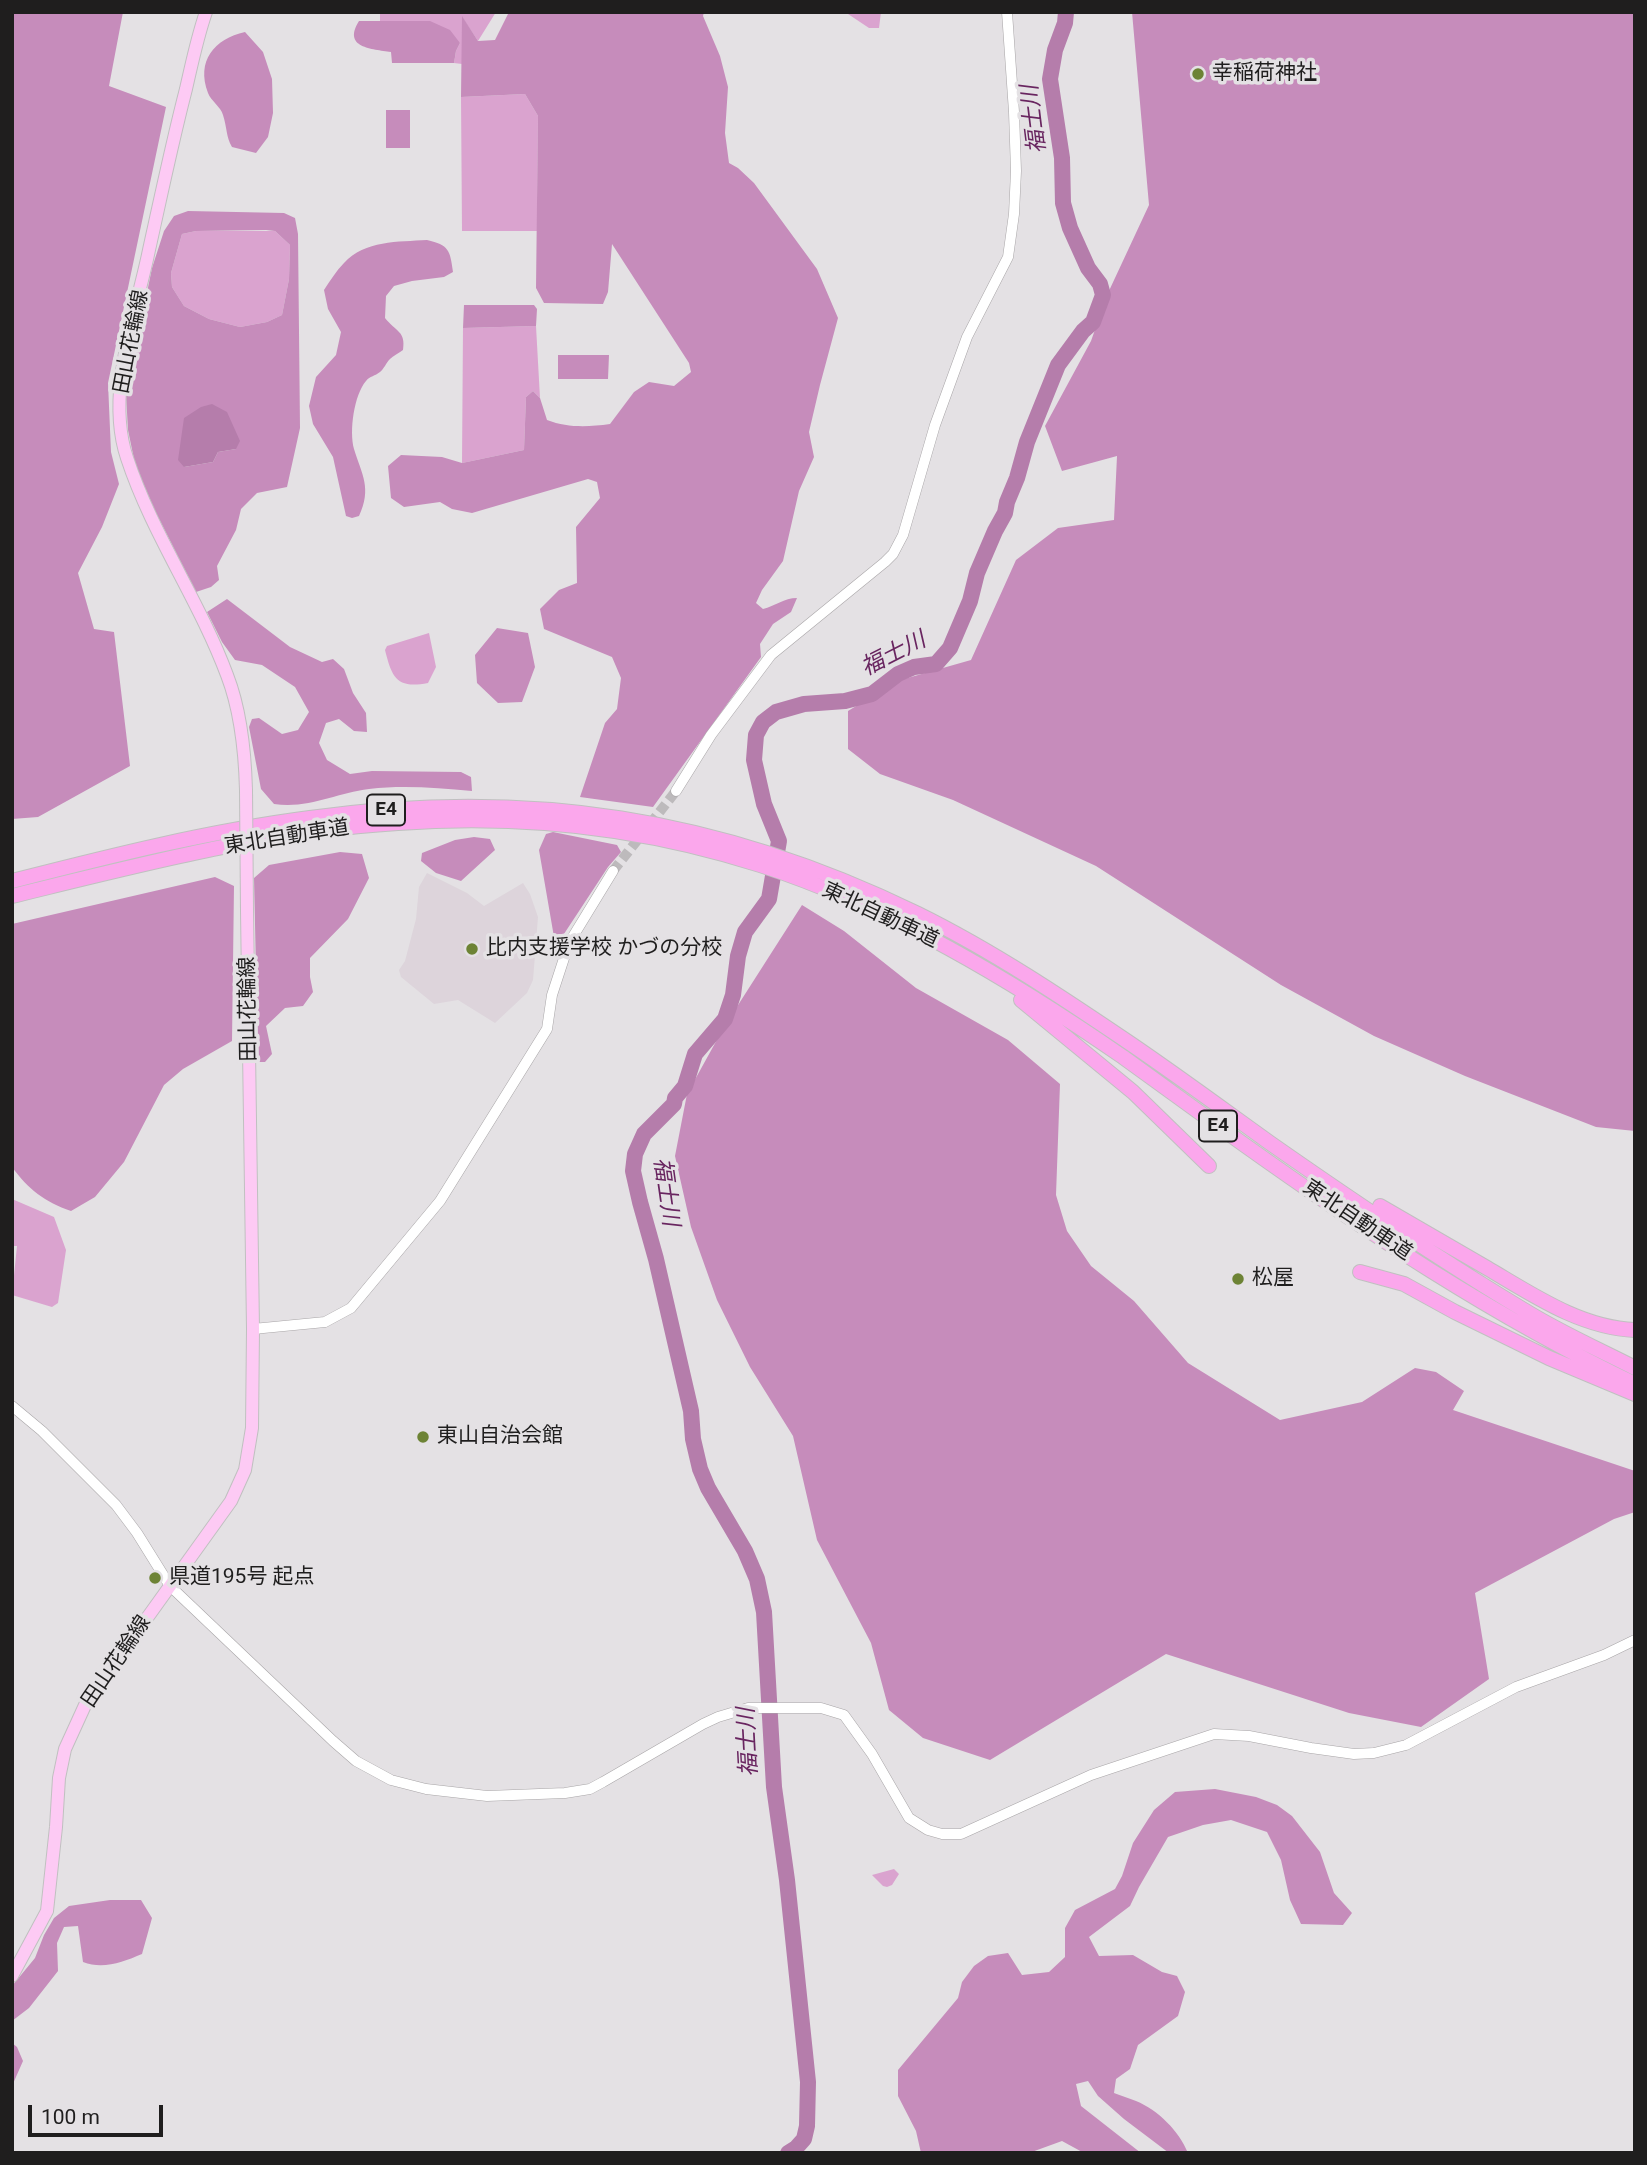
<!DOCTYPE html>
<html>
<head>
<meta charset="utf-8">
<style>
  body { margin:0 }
  #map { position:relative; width:1647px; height:2165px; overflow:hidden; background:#e4e1e4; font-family:Roboto,sans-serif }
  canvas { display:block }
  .frame { position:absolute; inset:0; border:14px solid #1f1e1e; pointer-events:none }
  .scale { position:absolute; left:28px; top:2105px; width:135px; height:32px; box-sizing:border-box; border:4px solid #1f1e1e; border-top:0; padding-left:9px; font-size:21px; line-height:24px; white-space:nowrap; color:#1f1e1e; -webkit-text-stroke:5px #e4e1e4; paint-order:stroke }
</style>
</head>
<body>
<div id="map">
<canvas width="1647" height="2165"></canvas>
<div class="frame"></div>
<div class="scale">100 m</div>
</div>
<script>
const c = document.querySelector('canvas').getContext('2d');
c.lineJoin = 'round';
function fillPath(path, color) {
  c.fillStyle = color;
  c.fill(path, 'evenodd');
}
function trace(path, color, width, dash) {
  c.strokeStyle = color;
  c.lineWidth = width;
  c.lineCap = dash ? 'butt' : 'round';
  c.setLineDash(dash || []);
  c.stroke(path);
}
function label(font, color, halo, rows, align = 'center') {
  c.font = font + ' Roboto,"Noto Sans JP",sans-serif';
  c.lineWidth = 7;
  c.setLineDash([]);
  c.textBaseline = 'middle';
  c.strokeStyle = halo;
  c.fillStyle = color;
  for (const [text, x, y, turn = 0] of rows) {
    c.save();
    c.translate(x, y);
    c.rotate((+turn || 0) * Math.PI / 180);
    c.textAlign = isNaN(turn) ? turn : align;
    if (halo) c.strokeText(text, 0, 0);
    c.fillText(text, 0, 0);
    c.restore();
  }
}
const built = new Path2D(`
  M427,873L467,893L484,906L523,883L530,894L538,917L533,980L527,993L495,1023L458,1000L434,1004L401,977L399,970L405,961L416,919L419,887Z`);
const green = new Path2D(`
  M380,12H496L478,41L462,17V64L454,63L456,51L460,43L380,21Z
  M845,12H881L879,28H869Z
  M525,94L538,116L537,231H462L461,97Z
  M196,231H275L290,245L289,279L282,315L267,322L240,327L209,319L184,306L172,287L171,273L182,234Z
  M536,326L540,398L533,391L526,397L524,450L462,463L463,328Z
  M429,633L436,667L428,683C397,689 392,678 385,650L387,646Z
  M12,1199L54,1217L66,1250L58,1303L52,1307L12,1295L17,1246H12Z
  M894,1869L899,1874L892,1885L887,1887L883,1886L872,1875Z`);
const forest = new Path2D(`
  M12,12H123L109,86L166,107L108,383L111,452L119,484L102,527L78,573L94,629L114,632L130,766L38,817L12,819Z
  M509,12H704L703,16L720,56L728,87L725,133L729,163L738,168L754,183L817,269L838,318L820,385L809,432L814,457L799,491L783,561L762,590L756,603L763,609C775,606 784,598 797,598L791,612L773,624L760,644L761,657L653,807L580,797L605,723L617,709L621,678L612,657L544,629L540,609L559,590L577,583L576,527L600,498L597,482L588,479L472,513L452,509L440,502L404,507L391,498L388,466L401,455L442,457L462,463L524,450L526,397L533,391L540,398L547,420C568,428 588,427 610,424L634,392L649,382L674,386L691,372L689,363L612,244L608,292L603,304L544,303L536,288L538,116L525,94L461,97L462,16L478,41L495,40Z
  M1132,12H1635V1131L1596,1127L1465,1076L1374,1036L1281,985L1096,866L953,800L880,774L848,749V711L897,681L971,660L1016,560L1058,528L1114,520L1117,456L1062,471L1045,426L1091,341L1108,293L1149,205Z
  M359,21H430L450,30L460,43L456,51L454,63H392L391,52C372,49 342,48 359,21Z
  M245,32L263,52L272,79L273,113L268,137L256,153L232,147C226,137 227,127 223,115C221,107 211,101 208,93C196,61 214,39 245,32Z
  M386,110H410V148H386Z
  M188,211L284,213L295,218L298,234L300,428L287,487L257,493L241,509L236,530L217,566L219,580L211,587L196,592L155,511L135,464L128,430L126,395L152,268L164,231L174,216ZM266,230L275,231L290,245L289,279L282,315L267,322L240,327L209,319L184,306L172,287L171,273L182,234L196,231ZM184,418L236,449L218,452L213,462L184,467Z
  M427,240C449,245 450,250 453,272L444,277L412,281L394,286L386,296L385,318C396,332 406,331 403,350C399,353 393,356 390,359C386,363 384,369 380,372C375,376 370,376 366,381C354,395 349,431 354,449C362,475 372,488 359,516L352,518L346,516L333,457L313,424L309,406L316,377L336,355L341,332L328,309L324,290C330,281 336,271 344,263C365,240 398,242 427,240Z
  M464,305H534L537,309L536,326L463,328Z
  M558,355H609L608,379H558Z
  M227,599L290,647L322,662L333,659L344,669L353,693L366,713L367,732L354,731L339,719L326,723L319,743L327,760L350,774L372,771L461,772L471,777L472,791C437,788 404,785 369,789C336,793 309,809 274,804L261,789L249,727L252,719L259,718L282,734L298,730L309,712L295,687L262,665L235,660L222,642L207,612Z
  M497,628L528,633L535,667L522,702L498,703L477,683L475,655Z
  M553,832L617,845L621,852L608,867L560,940L554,937L539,850L546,834Z
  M474,837L490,839L495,850L461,881L436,873L421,861L422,853L455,840Z
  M340,852L362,854L369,878L348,919L310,958V977L313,992L303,1006L285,1008L266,1026L272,1054L265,1062H258L254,878L269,865Z
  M215,877L234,886L232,1041L183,1069L164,1085L124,1162L95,1197L71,1211C45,1202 28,1189 12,1167V924Z
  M802,905L844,931L916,988L1008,1040L1060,1084L1056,1195L1067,1231L1091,1266L1134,1301L1188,1363L1280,1420L1362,1402L1415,1368L1436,1372L1464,1391L1453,1410L1635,1471V1512L1614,1519L1475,1593L1489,1679L1421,1727L1349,1713L1166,1654L990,1760L923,1738L889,1710L871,1643L817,1540L793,1436L750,1367L717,1300L691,1227L675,1156L687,1094L724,1027Z
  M1215,1789L1256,1797L1277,1805L1292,1816L1320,1852L1334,1893L1352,1913L1343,1925L1301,1924L1290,1900L1281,1860L1267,1832L1231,1820L1203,1825L1168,1837L1139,1887L1130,1906L1089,1937L1099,1956L1133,1955L1162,1972L1177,1976L1185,1992L1178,2016L1138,2045L1130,2069L1116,2079L1114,2093C1121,2096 1129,2098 1136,2101C1158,2110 1179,2131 1188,2153H1169L1124,2119L1098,2096L1088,2081L1076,2084L1081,2106L1141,2153H1084L1062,2141L1029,2153H921L916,2131L898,2096V2070L958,1998L962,1982L974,1966L988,1956L1008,1953L1022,1975L1049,1972L1065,1957V1928L1075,1910L1115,1889L1122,1876L1133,1843L1154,1810L1175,1792Z
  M110,1900H141L152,1918L142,1954C123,1962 103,1970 83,1962L78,1926L64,1927L57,1943L58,1971L29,2008L12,2021V1986L35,1958L44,1935L54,1918L69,1906Z
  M12,2043L17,2047L23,2061L12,2086Z`);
const water = new Path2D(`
  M212,404L227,412L240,441L236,449L218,452L213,462L184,467L178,460L184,418L201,407Z`);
const river = new Path2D(`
  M788,2153L796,2148L804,2139L807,2126L808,2082L787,1880L774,1787L764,1612L757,1579L745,1551L708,1488L700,1469L693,1439L691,1411L656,1259L640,1202L633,1171L635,1154L644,1134L674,1104L675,1098L685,1086L695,1054L725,1019L733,995L738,956L745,932L769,899L779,841L764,804L754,760L756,735L763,722L776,712L804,704L845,701L872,694L898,674L914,667L936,664L950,648L970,601L977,573L995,531L1005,513L1007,502L1017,478L1027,442L1058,365L1083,331L1093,322L1103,295L1100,284L1088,268L1070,228L1063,203L1062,158L1050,79L1055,50L1065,23L1066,12`);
const minorTunnel = new Path2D(`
  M613,871L676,791`);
const minor = new Path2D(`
  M676,791L711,735L771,655L885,562L893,554L903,535L935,425L967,337L1008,257L1014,214L1016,171L1014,112L1007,12
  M253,1329L325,1322L351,1308L440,1201L547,1029L552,995L569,943L613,871
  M12,1406L42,1431L116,1505L137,1533L170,1586L333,1741L356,1761L391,1780L426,1789L487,1796L565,1793L590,1789L603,1782L703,1724L718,1717L748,1708H821L844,1715L872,1754L909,1818L928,1830L942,1834H961L1091,1775L1214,1734L1249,1736L1311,1748L1354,1754L1374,1753L1406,1745L1516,1687L1604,1655L1635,1640`);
const major = new Path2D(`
  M206,12C197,38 192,63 186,89C172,143 161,196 149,250C136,314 105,393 127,458C152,534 199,600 227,675C241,711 245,752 246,790
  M12,1976L47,1911L56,1827L59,1778L65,1749L86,1703L231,1501L245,1470L252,1428L253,1329L247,911`);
const highway = new Path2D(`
  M12,881C110,856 209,831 310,818C527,788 720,817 918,914C993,951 1063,998 1131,1044C1178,1076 1224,1110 1270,1143C1353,1201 1437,1258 1524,1310C1559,1332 1598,1349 1635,1368
  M12,896C139,865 268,831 398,823C520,814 644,828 760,865C888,906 1013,981 1123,1057C1162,1085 1200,1113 1239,1141C1365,1231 1495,1317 1635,1384
  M1021,1000L1133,1092L1209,1166
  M1380,1206C1416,1227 1452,1248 1487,1268C1533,1295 1581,1328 1635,1330
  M1360,1272L1404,1284L1455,1312L1549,1358L1635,1394`);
const majorBridge = new Path2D(`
  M246,790L247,911`);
const markers = [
  [1198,74,7,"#6d8335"],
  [472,949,7,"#6d8335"],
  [1238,1279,7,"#6d8335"],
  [423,1437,7,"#6d8335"],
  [155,1578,7,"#6d8335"]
];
const shields = [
  [386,810,38],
  [1218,1126,38]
];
const shieldNames = [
  ["E4",386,810],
  ["E4",1218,1126]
];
const poiNames = [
  ["幸稲荷神社",1212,74],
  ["比内支援学校 かづの分校",486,949],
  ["松屋",1252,1279],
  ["東山自治会館",437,1437],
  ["県道195号 起点",169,1578]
];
const streetNames = [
  ["田山花輪線",132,342,-79],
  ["東北自動車道",287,838,-9],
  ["東北自動車道",880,916,25],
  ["田山花輪線",249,1009,-91],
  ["東北自動車道",1357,1221,34],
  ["田山花輪線",117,1662,-56]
];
const waterNames = [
  ["福士川",1035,119,-97],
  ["福士川",894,655,-27],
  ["福士川",665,1192,82],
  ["福士川",749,1742,-93]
];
fillPath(built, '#ddd4db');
fillPath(green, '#daa3cf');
fillPath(forest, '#c68cbb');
fillPath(water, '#b57dab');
trace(river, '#b57dab', 16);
trace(minorTunnel, '#bdbabc', 10, [10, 5]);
trace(minor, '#a8a5a7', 11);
trace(major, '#c0c0c0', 14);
trace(highway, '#c0c0c0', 16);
trace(minor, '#fff', 10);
trace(major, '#fdcaf4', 12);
trace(highway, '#fba7ec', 14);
trace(majorBridge, '#c0c0c0', 14, []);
trace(majorBridge, '#fdcaf4', 12);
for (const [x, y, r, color] of markers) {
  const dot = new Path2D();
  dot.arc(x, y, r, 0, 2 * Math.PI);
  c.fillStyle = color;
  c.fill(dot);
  trace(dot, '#e4e1e4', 2.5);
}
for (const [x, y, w] of shields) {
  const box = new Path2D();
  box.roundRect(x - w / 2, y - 15.5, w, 31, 5);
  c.fillStyle = '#e4e1e4';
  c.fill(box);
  trace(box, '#1f1e1e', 2);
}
label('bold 19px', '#1f1e1e', null, shieldNames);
label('21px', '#1f1e1e', '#e4e1e4', poiNames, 'left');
label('21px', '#1f1e1e', '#e4e1e4', streetNames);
label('italic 23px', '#692560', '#e4e1e4', waterNames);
</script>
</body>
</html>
